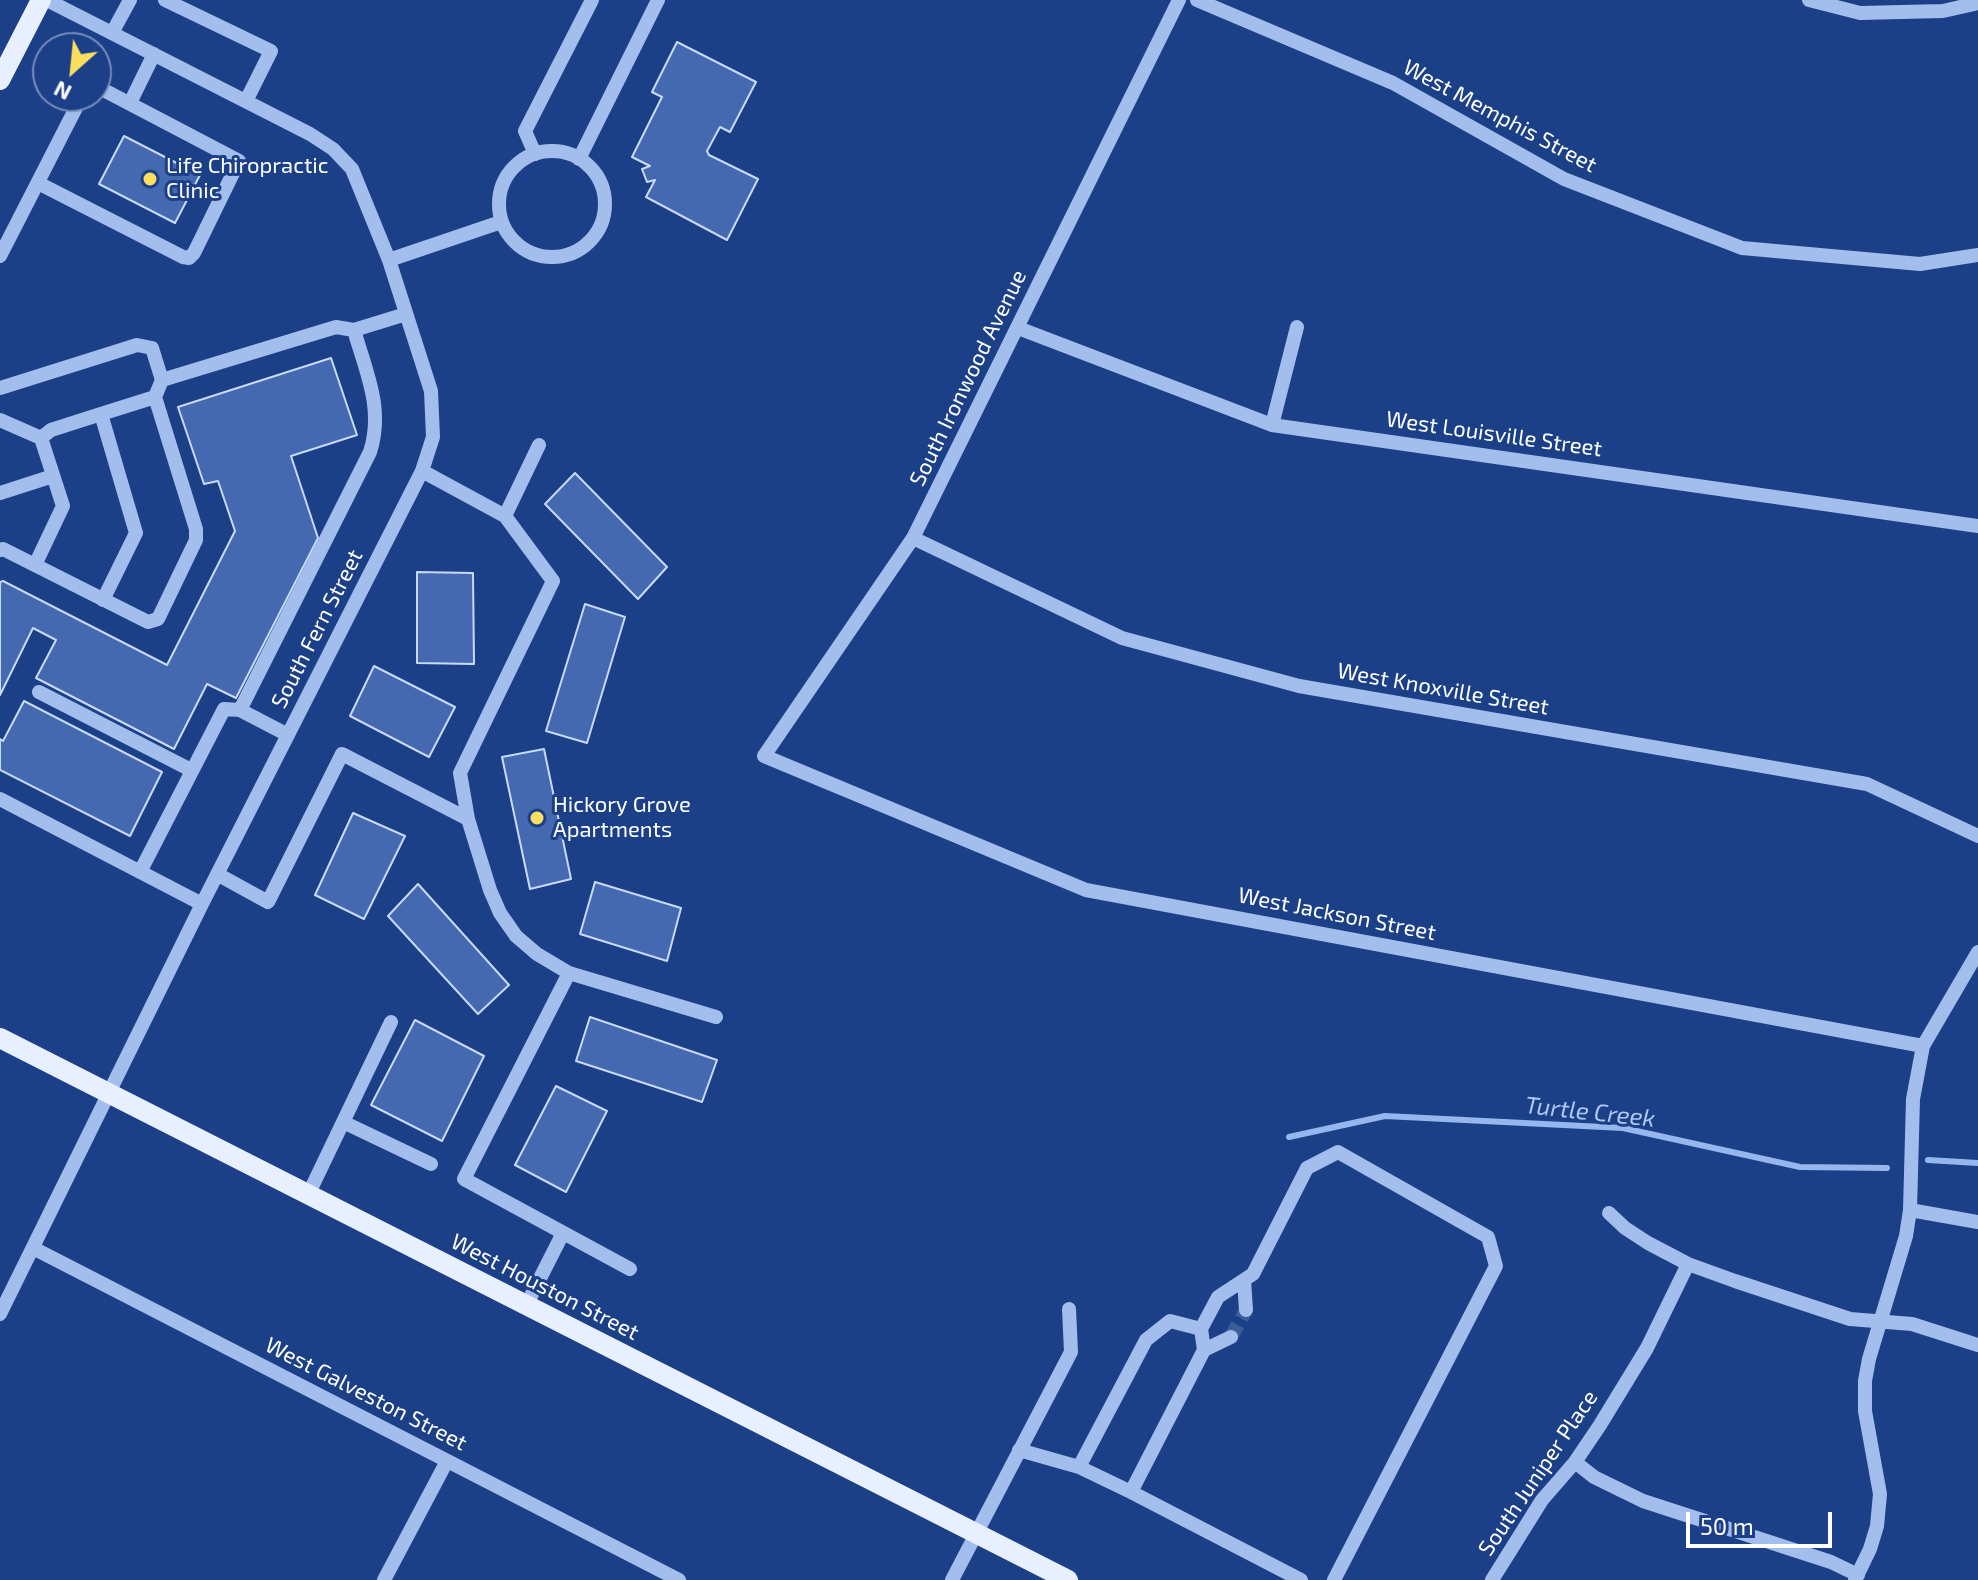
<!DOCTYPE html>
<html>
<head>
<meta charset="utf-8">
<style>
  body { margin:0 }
  #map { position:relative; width:1978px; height:1580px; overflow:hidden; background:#1b4087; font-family:"Exo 2",sans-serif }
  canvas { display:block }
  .north { position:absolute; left:32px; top:32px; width:80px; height:80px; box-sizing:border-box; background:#1b4087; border:2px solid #768cb7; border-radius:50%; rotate:207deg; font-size:22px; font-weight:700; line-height:32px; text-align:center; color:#fff }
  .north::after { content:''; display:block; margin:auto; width:28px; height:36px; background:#fddf5f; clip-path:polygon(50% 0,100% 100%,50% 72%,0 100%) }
  .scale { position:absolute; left:1686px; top:1512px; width:146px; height:36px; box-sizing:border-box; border:4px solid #fff; border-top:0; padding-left:10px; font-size:24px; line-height:28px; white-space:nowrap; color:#fff; -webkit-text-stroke:6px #1b4087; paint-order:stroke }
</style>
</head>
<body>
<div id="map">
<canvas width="1978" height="1580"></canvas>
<div class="north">N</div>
<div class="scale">50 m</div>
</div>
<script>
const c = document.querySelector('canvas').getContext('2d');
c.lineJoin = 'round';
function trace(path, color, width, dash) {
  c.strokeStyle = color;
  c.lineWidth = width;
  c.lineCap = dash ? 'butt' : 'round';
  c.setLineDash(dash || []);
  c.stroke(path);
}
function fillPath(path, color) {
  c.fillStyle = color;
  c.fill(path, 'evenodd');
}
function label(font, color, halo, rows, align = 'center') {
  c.font = font + ' "Exo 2",sans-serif';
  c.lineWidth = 6;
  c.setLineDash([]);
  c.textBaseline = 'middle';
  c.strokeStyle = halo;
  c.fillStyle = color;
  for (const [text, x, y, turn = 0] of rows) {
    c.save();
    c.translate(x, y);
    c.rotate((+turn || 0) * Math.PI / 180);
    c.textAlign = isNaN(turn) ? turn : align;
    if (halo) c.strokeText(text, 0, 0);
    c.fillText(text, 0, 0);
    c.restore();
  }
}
const stream = new Path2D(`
  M1289,1137L1385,1116L1623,1128L1800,1167L1887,1168
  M1928,1160L1978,1163`);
const building = new Path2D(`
  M677,42L756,82L730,132L720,127L707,151L709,155L758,179L727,240L646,197L655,180L647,182L642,169L650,166L632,157L662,97L652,92Z
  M124,136L200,175L175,223L99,184Z
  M331,358L357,435L291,456L318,538L236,698L207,684L174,749L36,678L56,640L33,628L0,695V582L3,581L167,665L235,531L218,481L204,484L178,407Z
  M575,473L667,567L638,599L545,504Z
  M417,572L473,573L474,664L417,663Z
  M585,604L625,617L587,743L546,731Z
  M374,666L455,707L429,757L350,716Z
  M24,701L162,772L130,836L0,770V739L3,741Z
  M544,749L571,879L530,889L502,757Z
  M353,813L405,836L364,919L315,895Z
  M595,882L681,908L667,961L580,934Z
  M418,884L509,985L478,1014L388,916Z
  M590,1017L717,1060L702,1102L576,1061Z
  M415,1020L484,1056L442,1141L371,1105Z
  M556,1086L607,1111L566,1192L515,1165Z`);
const minorTunnel = new Path2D(`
  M1231,1337L1246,1310`);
const minor = new Path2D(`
  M165,0L271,51L246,101
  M1179,0L913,538L764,756L1086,890L1923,1046
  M1197,0L1393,83L1564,179L1742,248L1920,264L1978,255
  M1809,0L1860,13L1943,11L1978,3
  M112,33L130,0
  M130,103L154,54
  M499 204a53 53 0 1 1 106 0a53 53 0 1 1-106 0Z
  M535,154L525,131L592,0
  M579,159L658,0
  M38,183L183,257L189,258L194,253L239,161L96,86
  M0,256L82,96
  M389,260L501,222
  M1018,328L1272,425L1978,526
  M0,388L137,345L152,348L162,380
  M101,414L155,397
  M0,420L41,438L63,506L35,565
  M1272,425L1297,327
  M41,438L51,430L101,414L136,533L103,600
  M422,471L505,516L553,581L460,773L468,819L490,890L500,913L516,936L537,954L569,973
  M0,493L53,476
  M505,516L539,445
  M913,538L1122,638L1299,686L1867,784L1978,836
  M0,550L3,549L148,622L158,619L196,540V529L155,397L162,380L336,327L354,330
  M39,692L191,770
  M240,710L370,452C384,409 366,372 354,330L406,314
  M0,799L202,904
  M140,872L224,709L240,710L288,735
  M217,874L268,902L342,754L468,819
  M343,1122L431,1164
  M309,1193L391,1022
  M1910,1210L1978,1222
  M1609,1213L1625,1228L1648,1243L1688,1264L1735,1281L1850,1319L1912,1324L1978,1345
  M33,1248L679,1580
  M630,1269L464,1179L569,973L716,1017
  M1244,1280L1246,1310
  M527,1304L563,1233
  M0,1314L202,904L422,471L433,437L431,391L389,260L352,169L333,149L310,134L47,0
  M1201,1329L1218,1297L1253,1274L1307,1168L1338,1152L1488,1237L1496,1266L1334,1580
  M1204,1350L1231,1337
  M1019,1450L1079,1467L1146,1340L1170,1321L1201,1329L1204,1350L1131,1492L1079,1467
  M1575,1462L1594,1477L1643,1501L1831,1562L1858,1575
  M1131,1492L1301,1580
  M384,1580L447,1461
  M952,1580L1071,1352L1069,1309
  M1492,1580L1542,1500L1575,1462L1600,1425L1647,1348L1688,1264
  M1855,1580L1870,1549L1877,1526L1880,1494L1865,1411V1381L1869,1359L1906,1236L1910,1210L1913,1099L1923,1046L1978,952`);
const major = new Path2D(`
  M0,80L41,0
  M0,1038L1068,1580`);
const markers = [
  [150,179,8,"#fddf5f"],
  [537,818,8,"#fddf5f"]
];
const streetNames = [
  ["West Memphis Street",1500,116,28],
  ["South Ironwood Avenue",968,378,-64],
  ["West Louisville Street",1494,434,8],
  ["South Fern Street",317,629,-63],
  ["West Knoxville Street",1443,689,10],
  ["West Jackson Street",1337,914,11],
  ["West Houston Street",545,1287,27],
  ["West Galveston Street",366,1394,27],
  ["South Juniper Place",1538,1473,-56]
];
const poiNames = [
  ["Life Chiropractic",166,166],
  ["Clinic",166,191],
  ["Hickory Grove",553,805],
  ["Apartments",553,830]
];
const waterNames = [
  ["Turtle Creek",1590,1112,6]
];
trace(stream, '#96b6ee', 6);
fillPath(building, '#4469b0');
trace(building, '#c8daf9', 2);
trace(minorTunnel, '#3d5d99', 14, [14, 7]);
trace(minor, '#a3bdec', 14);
trace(major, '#e8efff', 20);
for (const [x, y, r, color] of markers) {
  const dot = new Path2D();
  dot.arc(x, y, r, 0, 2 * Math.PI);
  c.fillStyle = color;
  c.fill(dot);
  trace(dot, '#1b4087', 3);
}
label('22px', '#fff', '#1b4087', streetNames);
label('22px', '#fff', '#1b4087', poiNames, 'left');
label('italic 24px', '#afc7f3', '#1b4087', waterNames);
</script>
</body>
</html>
